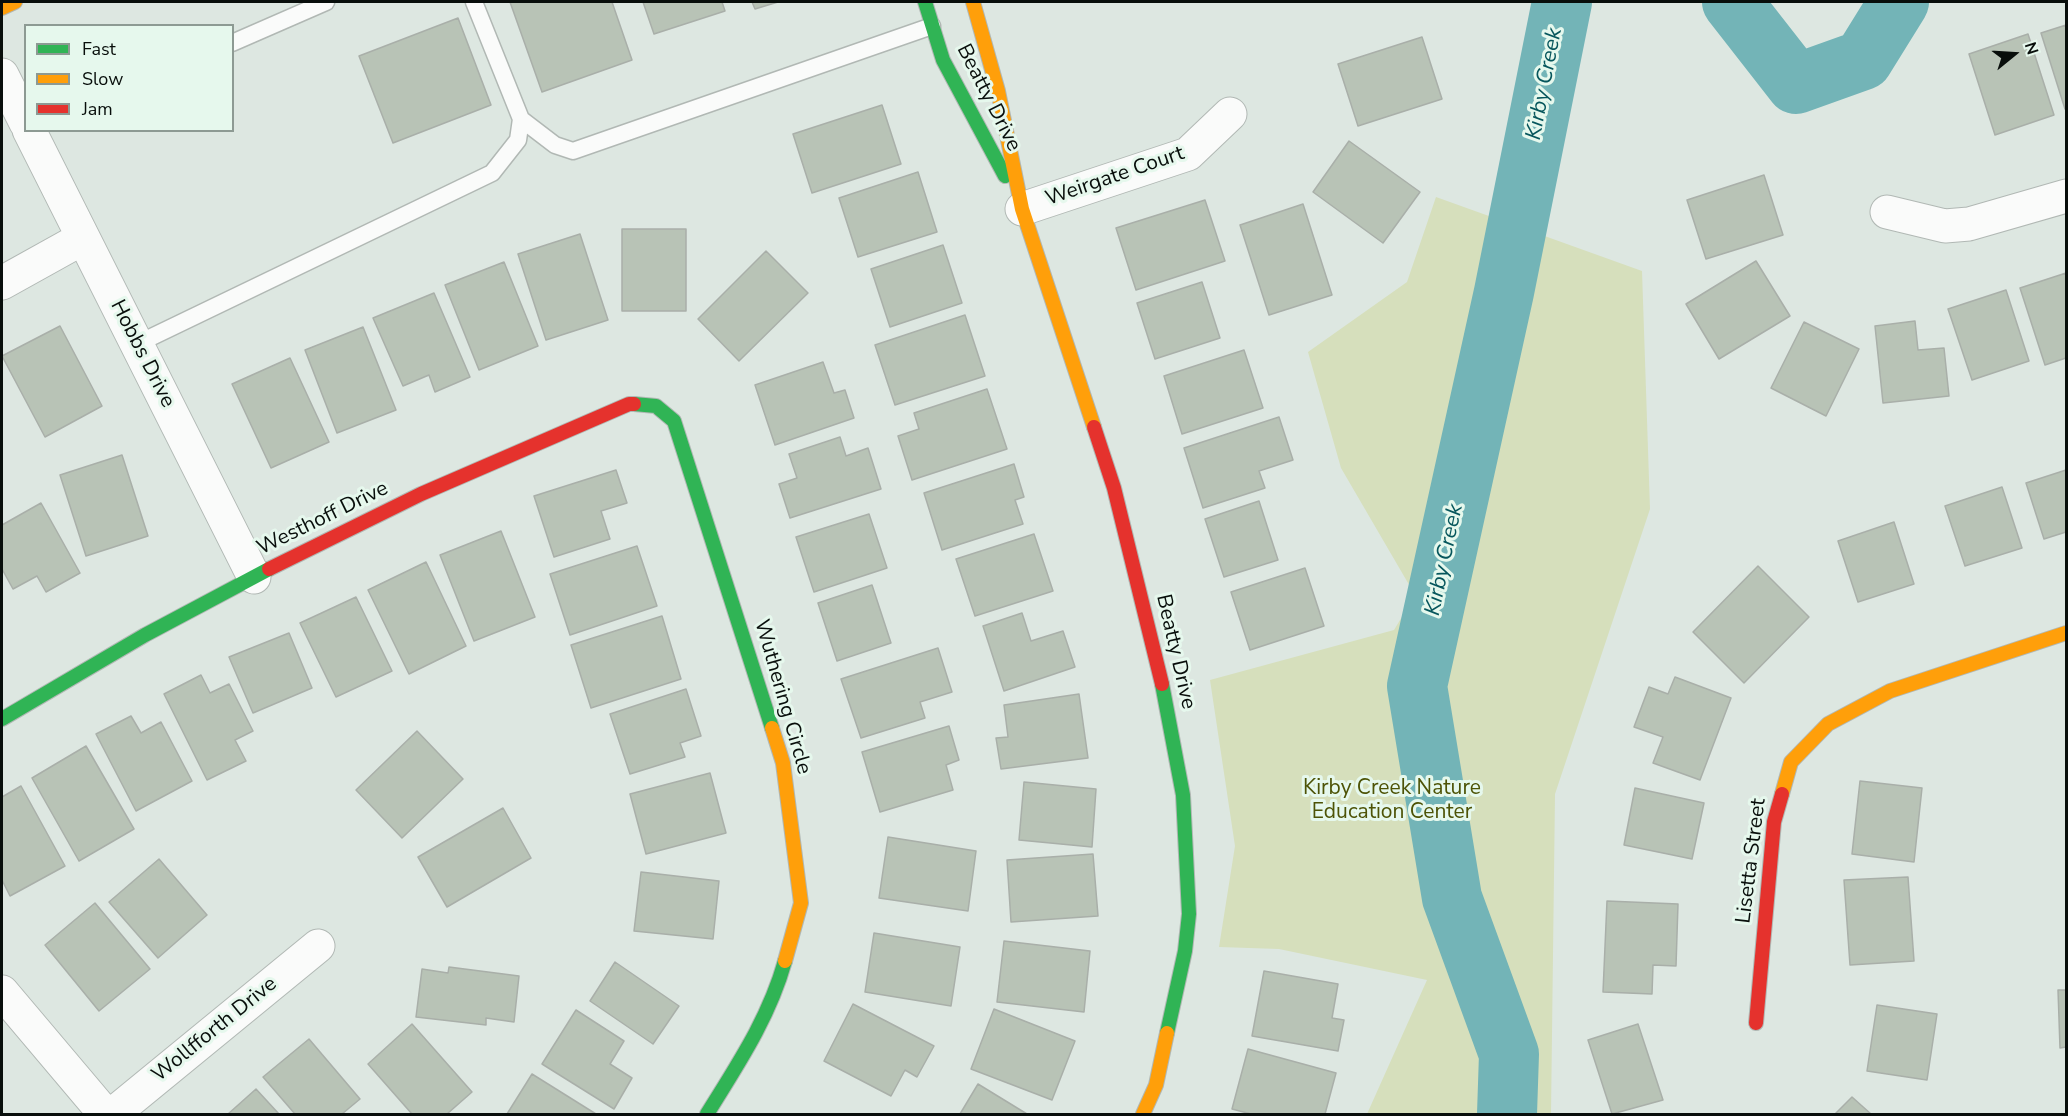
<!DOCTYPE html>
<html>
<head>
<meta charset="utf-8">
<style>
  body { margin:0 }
  #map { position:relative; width:2068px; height:1116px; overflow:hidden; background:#dde7e1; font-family:"Nunito Sans",sans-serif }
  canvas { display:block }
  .frame { position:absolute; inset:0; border:3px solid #080e0b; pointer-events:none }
  .legend { position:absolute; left:24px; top:24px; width:210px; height:108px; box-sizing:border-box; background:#e6f8ed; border:2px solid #8d9a93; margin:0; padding:8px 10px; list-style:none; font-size:18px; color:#080e0b }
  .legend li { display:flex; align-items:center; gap:12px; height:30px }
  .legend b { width:30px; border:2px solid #8d9a93 }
  .north { position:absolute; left:1984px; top:24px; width:60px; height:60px; -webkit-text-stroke:4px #e6f8ed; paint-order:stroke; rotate:72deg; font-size:16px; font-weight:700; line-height:24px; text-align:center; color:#080e0b }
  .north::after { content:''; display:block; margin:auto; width:21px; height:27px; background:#080e0b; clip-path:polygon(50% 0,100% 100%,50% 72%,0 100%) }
</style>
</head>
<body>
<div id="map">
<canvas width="2068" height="1116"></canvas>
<div class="frame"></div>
<ul class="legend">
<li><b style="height:8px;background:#30b455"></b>Fast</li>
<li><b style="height:8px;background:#ff9f0a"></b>Slow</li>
<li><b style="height:8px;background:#e5322d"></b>Jam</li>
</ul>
<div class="north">N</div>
</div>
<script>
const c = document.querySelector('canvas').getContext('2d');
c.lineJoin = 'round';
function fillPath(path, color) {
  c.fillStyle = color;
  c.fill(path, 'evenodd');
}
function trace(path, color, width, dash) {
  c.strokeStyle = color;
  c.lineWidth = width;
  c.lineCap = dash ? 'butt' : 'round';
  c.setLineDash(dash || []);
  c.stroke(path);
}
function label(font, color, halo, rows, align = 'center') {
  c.font = font + ' "Nunito Sans",sans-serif';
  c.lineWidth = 6;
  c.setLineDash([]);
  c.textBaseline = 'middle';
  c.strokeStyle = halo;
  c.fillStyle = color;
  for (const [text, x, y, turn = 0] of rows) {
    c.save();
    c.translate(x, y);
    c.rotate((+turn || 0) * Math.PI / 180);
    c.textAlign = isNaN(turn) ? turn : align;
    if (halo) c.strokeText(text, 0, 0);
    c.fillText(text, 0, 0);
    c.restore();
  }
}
const green = new Path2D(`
  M1436,197L1642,271L1650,509L1555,794L1551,1114H1367L1427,980L1279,949L1219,947L1235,846L1210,680L1394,630L1415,595L1341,468L1308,352L1407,282Z`);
const river = new Path2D(`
  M1732,2L1796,84L1863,60L1899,2
  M1507,1114L1509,1054L1452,898L1417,686L1504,292L1562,2`);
const building = new Path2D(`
  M510,2H612L632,60L542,92Z
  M643,2H722L725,11L654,34Z
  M752,2H778L755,9Z
  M458,18L491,105L393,143L359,56Z
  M2066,25V109H2065L2041,33Z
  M2028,34L2054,115L1995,135L1969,54Z
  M1422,37L1442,99L1358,126L1338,64Z
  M882,105L901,164L812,193L793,134Z
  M1349,141L1420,192L1383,243L1313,192Z
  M918,172L937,232L858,257L839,198Z
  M1764,175L1783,235L1706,259L1687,200Z
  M1205,200L1225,261L1136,290L1116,228Z
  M1303,204L1332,295L1269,315L1240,225Z
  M622,229H686V311H622Z
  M580,234L608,320L546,340L518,254Z
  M943,245L962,303L890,327L871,269Z
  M766,251L808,293L739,361L698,319Z
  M1756,261L1790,316L1719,359L1686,304Z
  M504,262L538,346L479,370L445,285Z
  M2066,273V358L2045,365L2020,288Z
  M1202,282L1220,338L1155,359L1137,303Z
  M2006,290L2029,361L1972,380L1948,309Z
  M434,293L470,377L435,392L429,375L403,386L373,318Z
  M965,315L985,376L895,405L875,345Z
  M1915,321L1918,350L1944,348L1949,396L1883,403L1875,326Z
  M1804,322L1859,349L1826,416L1771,388Z
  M60,326L102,406L45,437L2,356Z
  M363,327L396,410L337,433L305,350Z
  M1244,350L1263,408L1182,434L1164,376Z
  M290,358L329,442L271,468L232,384Z
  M823,362L834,393L845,390L854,418L775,445L755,385Z
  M987,389L1007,449L912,480L898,436L919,429L914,413Z
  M1279,417L1293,460L1259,471L1265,488L1203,508L1184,448Z
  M840,437L846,456L868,448L881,489L790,518L779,484L797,478L789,454Z
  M122,455L148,536L86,556L60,475Z
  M1014,464L1024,497L1015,500L1023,524L942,550L924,493Z
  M616,470L627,503L601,511L610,539L554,557L534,496Z
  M2066,470V532L2044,539L2026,483Z
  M2002,487L2022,548L1965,566L1945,506Z
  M1259,501L1278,560L1224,577L1205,519Z
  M41,503L80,573L46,592L37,576L13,589L2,569V525Z
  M869,514L887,568L814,592L796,537Z
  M1894,522L1914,584L1858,602L1838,541Z
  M501,531L535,617L474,641L440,555Z
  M1034,534L1053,591L975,616L956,559Z
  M637,546L657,606L570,635L550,574Z
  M426,562L466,646L409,674L368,590Z
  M1758,566L1809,617L1744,683L1693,632Z
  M1305,568L1324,626L1250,650L1231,592Z
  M872,585L891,643L837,661L818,603Z
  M356,597L392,671L336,697L300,623Z
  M1022,613L1031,641L1063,631L1075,667L1004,691L983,626Z
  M662,616L681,679L591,708L571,645Z
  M289,633L312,688L253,713L229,657Z
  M938,648L952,692L920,702L925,718L861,738L841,679Z
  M201,675L210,693L229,684L253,731L235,740L246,761L207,780L164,694Z
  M1675,677L1731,698L1700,780L1653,763L1663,737L1634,727L1649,687L1668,694Z
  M686,689L701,736L680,743L685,757L630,774L610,714Z
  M1079,694L1088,758L1001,769L996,738L1008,737L1004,705Z
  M131,716L141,733L161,722L192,781L136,811L96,734Z
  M949,726L959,760L946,765L953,790L880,812L862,752Z
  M417,731L463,779L402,838L356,790Z
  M86,746L134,829L79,861L32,778Z
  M710,773L726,833L646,854L630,794Z
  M1860,781L1922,788L1914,862L1852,854Z
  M1024,782L1096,789L1092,847L1019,840Z
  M21,786L65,866L10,896L2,880V797Z
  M1635,788L1704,803L1692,859L1624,845Z
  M503,808L531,858L447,907L418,857Z
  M888,837L976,851L968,911L879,898Z
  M1093,854L1098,916L1011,922L1007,860Z
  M159,859L207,915L158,958L109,902Z
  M641,872L719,881L713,939L634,931Z
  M1908,877L1914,961L1850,965L1844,880Z
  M1607,901L1678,904L1676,966L1653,965L1652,994L1603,992Z
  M95,903L150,969L99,1011L45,945Z
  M874,933L960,947L951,1006L865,992Z
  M1004,941L1090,951L1084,1012L997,1002Z
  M615,962L679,1006L653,1044L590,1001Z
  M449,967L519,976L514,1022L486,1018V1025L416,1017L422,969L448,973Z
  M1264,971L1338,984L1332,1018L1344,1020L1338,1051L1252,1036Z
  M2058,990H2066V1047L2060,1048Z
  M853,1004L934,1046L917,1077L905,1070L891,1096L824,1061Z
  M1877,1005L1937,1014L1927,1080L1867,1071Z
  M994,1009L1075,1041L1052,1100L971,1069Z
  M576,1010L624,1041L610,1064L632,1078L614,1109L542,1064Z
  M412,1024L472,1092L447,1114H412L368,1064Z
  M1638,1024L1663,1100L1612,1114L1588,1040Z
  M309,1039L360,1099L342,1114H295L263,1077Z
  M1248,1049L1336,1073L1325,1114H1251L1232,1109Z
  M532,1074L596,1114H507Z
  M978,1084L1027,1114H960Z
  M256,1089L279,1114H228Z
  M1852,1097L1871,1114H1835Z`);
const lane = new Path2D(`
  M232,43L326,2
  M521,119L555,145L573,151L932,26
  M137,344L492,173L518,140L521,119L474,2`);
const street = new Path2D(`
  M2,75L26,123
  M29,130L254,577
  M1022,209L1188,154L1230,114
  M1887,212L1945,226L1969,224L2066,196
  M2,283L83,238
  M2,992L105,1114
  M113,1114L318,946`);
const fast = new Path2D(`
  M925,2L943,60L1005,176
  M634,404L656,406L674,421L772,728
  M1162,684L1183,795L1189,914L1185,951L1167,1033
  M2,719L145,635L269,569
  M707,1114C738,1064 769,1018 785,961`);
const slow = new Path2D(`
  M973,2L998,91L1022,209L1094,427
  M2,8L15,2
  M772,728L783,763L801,903L785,961
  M1782,794L1791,762L1828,724L1890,691L2066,633
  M1143,1114L1156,1085L1167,1033`);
const jam = new Path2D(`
  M1094,427L1114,488L1162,684
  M269,569L421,494L629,404H634
  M1756,1023L1774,822L1782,794`);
const streetNames = [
  ["Beatty Drive",988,98,63],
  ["Weirgate Court",1115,177,-19],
  ["Hobbs Drive",142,354,63],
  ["Westhoff Drive",323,519,-26],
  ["Beatty Drive",1175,652,77],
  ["Wuthering Circle",782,697,74],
  ["Lisetta Street",1752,861,-83],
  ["Wollfforth Drive",215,1030,-39]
];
const parkNames = [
  ["Kirby Creek Nature",1392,789],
  ["Education Center",1392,813]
];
const waterNames = [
  ["Kirby Creek",1545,84,-79],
  ["Kirby Creek",1445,560,-78]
];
fillPath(green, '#d6dfbc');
trace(river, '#73b4b7', 60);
fillPath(building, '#b8c3b6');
trace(building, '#a9afa9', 1.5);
trace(lane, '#b1b8b4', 19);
trace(street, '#b1b8b4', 35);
trace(fast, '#b1b8b4', 16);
trace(slow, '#b1b8b4', 16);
trace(jam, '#b1b8b4', 16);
trace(lane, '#fafbfa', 16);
trace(street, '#fafbfa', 33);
trace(fast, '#30b455', 14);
trace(slow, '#ff9f0a', 14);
trace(jam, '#e5322d', 14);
label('21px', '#080e0b', '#e6f8ed', streetNames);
label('21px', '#4d5306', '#e6f8ed', parkNames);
label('italic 22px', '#06565c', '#e6f8ed', waterNames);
</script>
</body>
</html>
